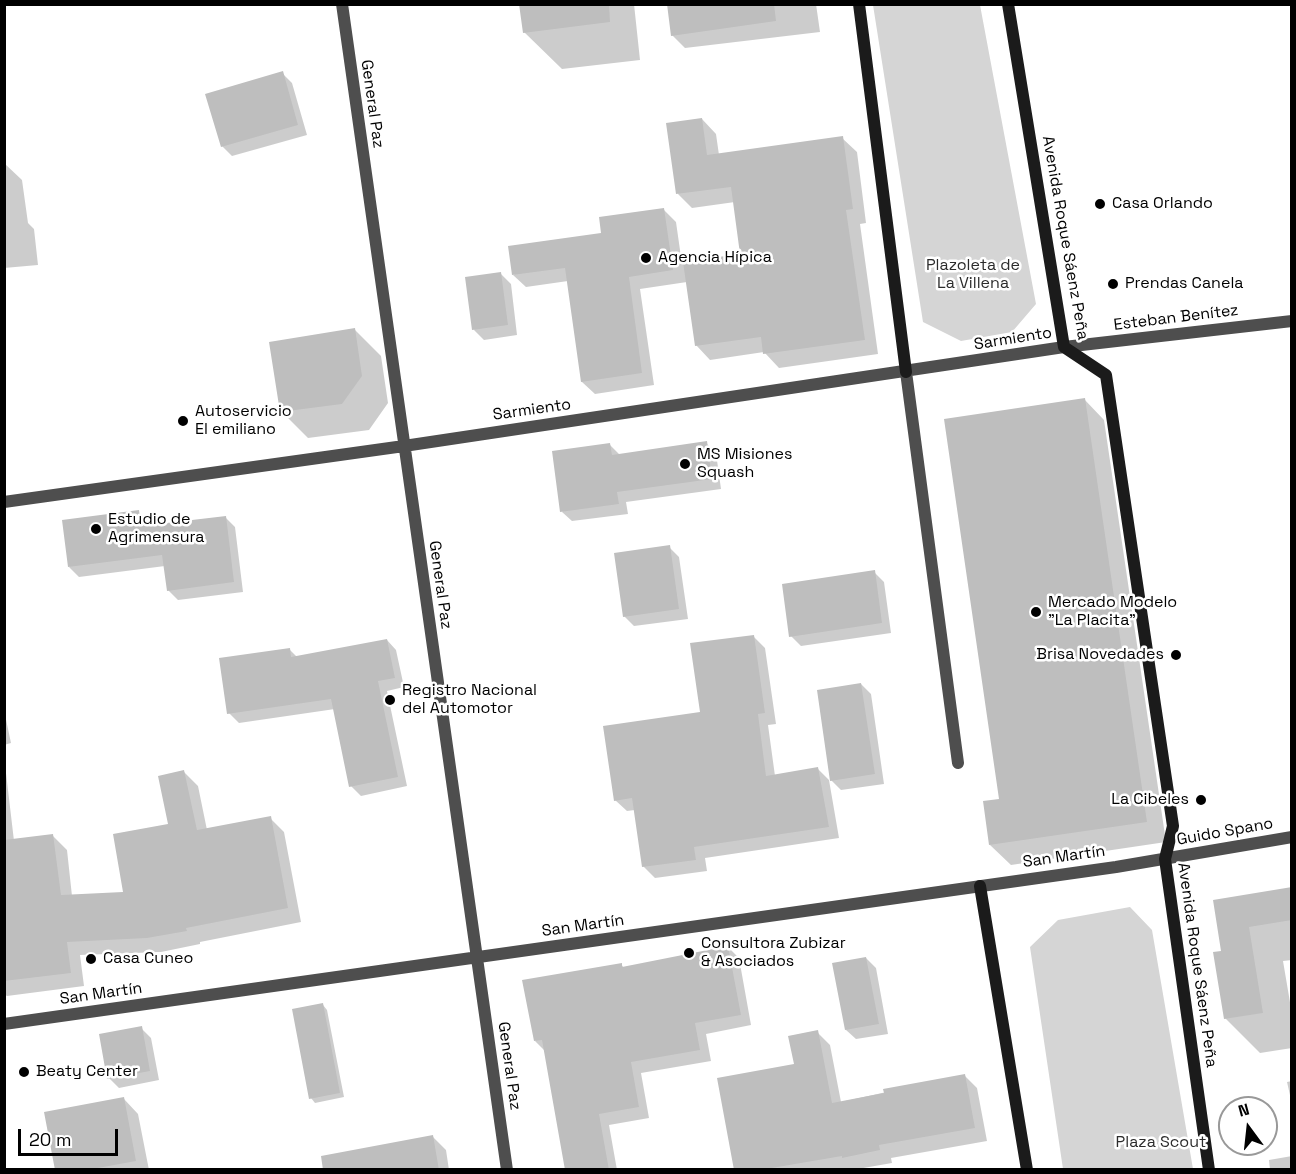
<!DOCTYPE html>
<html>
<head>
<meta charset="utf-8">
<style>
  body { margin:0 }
  #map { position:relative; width:1296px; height:1174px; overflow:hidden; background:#fff; font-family:"Space Grotesk",sans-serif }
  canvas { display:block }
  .frame { position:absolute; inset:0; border:6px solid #000; pointer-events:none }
  .north { position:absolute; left:1218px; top:1096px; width:60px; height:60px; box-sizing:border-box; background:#fff; border:2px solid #999; border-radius:50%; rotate:345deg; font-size:16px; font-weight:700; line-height:24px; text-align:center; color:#000 }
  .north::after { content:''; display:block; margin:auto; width:21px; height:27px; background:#000; clip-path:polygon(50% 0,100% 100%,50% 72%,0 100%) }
  .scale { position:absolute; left:18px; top:1129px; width:100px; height:27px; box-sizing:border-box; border:3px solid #000; border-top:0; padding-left:8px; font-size:18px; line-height:21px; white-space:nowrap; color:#000; -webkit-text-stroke:4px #fff; paint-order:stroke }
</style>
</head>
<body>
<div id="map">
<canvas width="1296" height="1174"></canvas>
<div class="frame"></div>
<div class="north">N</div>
<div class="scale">20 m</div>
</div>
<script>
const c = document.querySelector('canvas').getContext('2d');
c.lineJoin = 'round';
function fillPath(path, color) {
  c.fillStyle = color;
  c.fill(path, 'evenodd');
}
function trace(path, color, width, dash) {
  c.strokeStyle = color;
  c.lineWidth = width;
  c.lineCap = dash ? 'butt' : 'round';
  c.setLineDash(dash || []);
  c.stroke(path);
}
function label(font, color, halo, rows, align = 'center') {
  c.font = font + ' "Space Grotesk",sans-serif';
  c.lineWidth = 5;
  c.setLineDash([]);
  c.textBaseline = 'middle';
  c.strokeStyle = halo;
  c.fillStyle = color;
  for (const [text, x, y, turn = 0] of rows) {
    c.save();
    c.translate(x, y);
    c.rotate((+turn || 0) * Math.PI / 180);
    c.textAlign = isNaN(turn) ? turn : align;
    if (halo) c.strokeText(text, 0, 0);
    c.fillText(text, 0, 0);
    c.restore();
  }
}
const green = new Path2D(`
  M873,5H980L1036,304L1012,332L961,341L923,322Z
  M1130,907L1152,930L1193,1169H1063L1030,947L1058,920Z`);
const shadow = new Path2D(`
  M521,4H634L640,60L562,69L524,32Z
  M668,4H816L820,32L685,48L672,35Z
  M282,73L292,83L307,135L232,156L222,146Z
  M702,119L716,134L719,155L842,138L857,152L866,223L860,224L878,354L779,368L764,352L710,360L696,345L687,282L640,289L654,385L595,394L582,382L568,281L526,287L513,275L603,234L664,210L676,222L682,264L742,255L735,202L692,208L678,194Z
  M4,163L22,180L28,223L34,229L38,265L4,268Z
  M501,274L511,284L517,335L484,340L474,330Z
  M354,329L381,356L388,403L369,430L308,438L281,411Z
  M1084,399L1104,420L1166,842L1011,865L990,845Z
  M706,443L716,453L721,489L626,502L628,514L572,521L562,512L610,445L620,455Z
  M138,512L148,522L149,527L225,517L235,527L243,592L178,600L168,590L165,566L79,577L69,567Z
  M669,547L679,557L688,619L634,626L624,616Z
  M874,572L884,582L891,633L801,646L791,636Z
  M753,636L765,648L776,724L768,725L775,776L818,769L829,780L839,838L705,858L707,871L655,878L643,866L635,810L627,811L615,800L702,714Z
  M387,640L396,650L404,687L387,691L407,786L361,796L351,786L335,709L239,723L229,713L289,649L297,657Z
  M861,684L871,694L884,784L841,790L831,780Z
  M4,710L11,743L4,745Z
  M4,756L14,841L53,836L67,850L72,896L125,894L169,825L184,772L198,786L207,830L270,818L284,832L301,922L200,942V944L161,952L80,955L84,986L7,996L4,994Z
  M1292,888V960L1283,961L1292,1014V1048L1260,1053L1225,1018L1223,952L1215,901Z
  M728,947L739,958L751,1025L706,1034L711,1061L641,1073L649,1118L609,1125L617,1170H566L545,1051L535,1041L621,964L624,968Z
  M866,958L876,968L888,1034L856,1039L846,1030Z
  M323,1005L327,1010L344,1097L315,1103L311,1098Z
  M141,1028L151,1038L159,1080L119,1088L109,1078Z
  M817,1032L830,1045L841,1102L964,1075L977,1088L987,1141L891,1158L892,1163L852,1170H729L735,1168Z
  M1292,1081V1104L1287,1082Z
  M124,1099L138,1114L149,1170H57Z
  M433,1137L446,1150L449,1170H332Z
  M1292,1156V1170H1270L1269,1160Z`);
const building = new Path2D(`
  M519,4H609L610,22L523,33Z
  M667,4H774L776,21L671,36Z
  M283,71L298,125L221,147L205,94Z
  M702,118L707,155L843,136L853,209L846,210L865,340L763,354L761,337L695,346L683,262L740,254L731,187L676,194L666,123Z
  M664,208L673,270L629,277L642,373L581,382L565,268L512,275L508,246L601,233L599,217Z
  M501,272L508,325L472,330L465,277Z
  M355,328L362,376L342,404L280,412L269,342Z
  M1085,398L1147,822L989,845L983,801L999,799L944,419Z
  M707,441L712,479L617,492L619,504L560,512L552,451L610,443L612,455Z
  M139,510L141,526L226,516L234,582L167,591L162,555L68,567L62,520Z
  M670,545L679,609L623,617L614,553Z
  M875,570L882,623L789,637L782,584Z
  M754,635L765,713L758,714L766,776L818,767L829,827L694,847L696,860L642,867L632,798L614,801L603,726L700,712L690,643Z
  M387,639L395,678L378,681L398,777L349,787L331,699L227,714L219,658L290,648L291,657Z
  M861,683L875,774L830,781L817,690Z
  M184,770L197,830L271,816L288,908L186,928L187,931L147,938L67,942L71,973L4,981V840L53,834L61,895L123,892L113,834L168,824L158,776Z
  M1292,887V920L1249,927L1263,1013L1224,1019L1213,952L1221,951L1213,900Z
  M728,946L741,1015L695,1023L700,1050L631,1062L639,1107L599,1114L609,1170H565L542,1040L534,1041L522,980L622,963V967Z
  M866,957L879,1024L845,1030L832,963Z
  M323,1003L340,1093L309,1099L292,1009Z
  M142,1026L150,1071L107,1079L99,1034Z
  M818,1030L832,1103L884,1093L883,1089L965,1074L975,1128L879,1145L880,1150L842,1158V1156L760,1170H734L717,1078L794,1064L788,1036Z
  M124,1097L136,1161L87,1170H55L44,1112Z
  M433,1135L439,1170H323L321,1156Z`);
const minor = new Path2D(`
  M342,4L507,1170
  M906,372L958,763
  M4,502L404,446L1064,347L1292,321
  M4,1024L1116,867L1292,837`);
const secondary = new Path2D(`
  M859,4L906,372
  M1008,4L1064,347L1106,375L1173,826L1165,859L1209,1170
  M980,886L1027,1170`);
const markers = [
  [1100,204,6,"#000"],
  [646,258,6,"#000"],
  [1113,284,6,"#000"],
  [183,421,6,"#000"],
  [685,464,6,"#000"],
  [96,529,6,"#000"],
  [1036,612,6,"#000"],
  [1176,655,6,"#000"],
  [390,700,6,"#000"],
  [1201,800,6,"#000"],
  [689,953,6,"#000"],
  [91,959,6,"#000"],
  [24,1072,6,"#000"]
];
const streetNames = [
  ["General Paz",372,104,82],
  ["Avenida Roque Sáenz Peña",1065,238,80],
  ["Esteban Benítez",1176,318,-7],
  ["Sarmiento",1013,339,-9],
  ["Sarmiento",532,410,-8],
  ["General Paz",440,585,82],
  ["Guido Spano",1225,832,-10],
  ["San Martín",1064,857,-8],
  ["San Martín",583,926,-8],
  ["Avenida Roque Sáenz Peña",1197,965,82],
  ["San Martín",101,994,-8],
  ["General Paz",509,1066,82]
];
const poiNames = [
  ["Casa Orlando",1112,204],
  ["Agencia Hípica",658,258],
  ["Prendas Canela",1125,284],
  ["Autoservicio",195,412],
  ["El emiliano",195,430],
  ["MS Misiones",697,455],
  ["Squash",697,473],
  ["Estudio de",108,520],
  ["Agrimensura",108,538],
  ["Mercado Modelo",1048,603],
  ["\"La Placita\"",1048,621],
  ["Brisa Novedades",1164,655,"right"],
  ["Registro Nacional",402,691],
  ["del Automotor",402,709],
  ["La Cibeles",1189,800,"right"],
  ["Consultora Zubizar",701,944],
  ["& Asociados",701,962],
  ["Casa Cuneo",103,959],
  ["Beaty Center",36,1072]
];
const parkNames = [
  ["Plazoleta de",973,266],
  ["La Villena",973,284],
  ["Plaza Scout",1161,1143]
];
fillPath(green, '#d5d5d5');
fillPath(shadow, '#0003');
fillPath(building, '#bebebe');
trace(minor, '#4e4e4e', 12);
trace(secondary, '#1b1b1b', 12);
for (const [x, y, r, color] of markers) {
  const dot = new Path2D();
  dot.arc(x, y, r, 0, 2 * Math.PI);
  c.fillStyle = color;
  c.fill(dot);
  trace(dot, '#fff', 2);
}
label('16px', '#000', '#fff', streetNames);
label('16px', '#000', '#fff', poiNames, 'left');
label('16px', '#2c2c2c', '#fff', parkNames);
</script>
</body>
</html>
